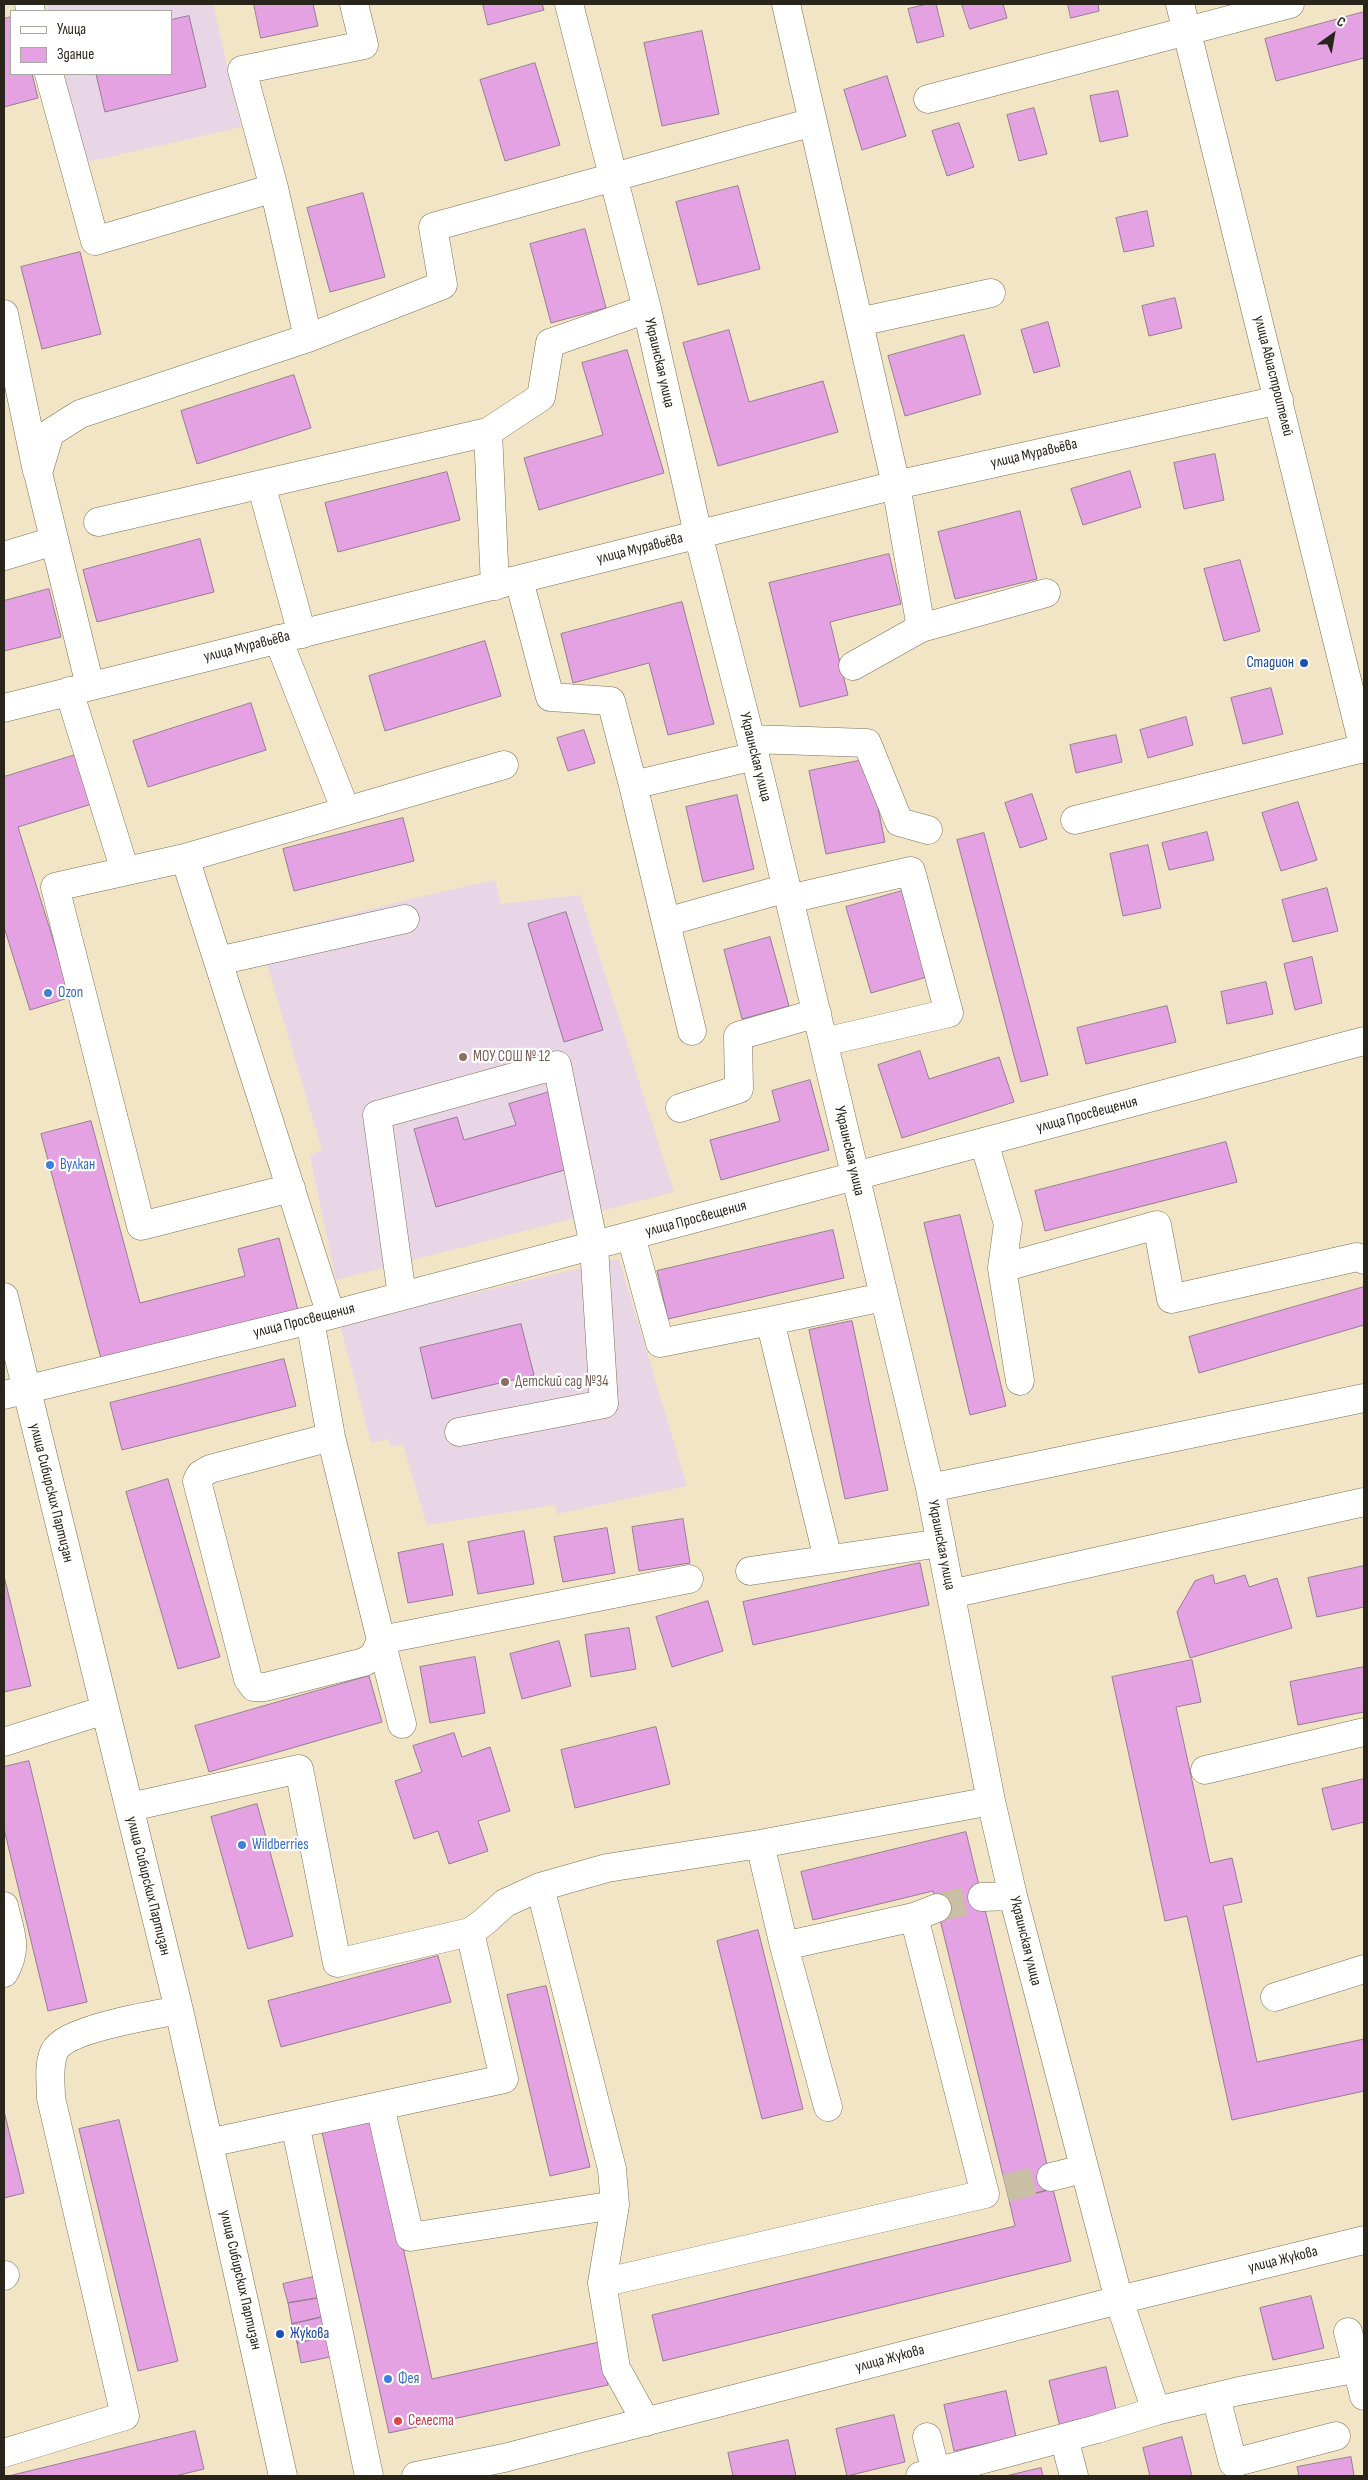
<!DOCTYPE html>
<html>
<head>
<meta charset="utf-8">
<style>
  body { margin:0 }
  #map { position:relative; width:1368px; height:2480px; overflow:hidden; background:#f1e5c6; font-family:"Sofia Sans Condensed",sans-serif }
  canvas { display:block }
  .frame { position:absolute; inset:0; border:5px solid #2a251a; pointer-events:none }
  .legend { position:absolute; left:10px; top:10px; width:162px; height:65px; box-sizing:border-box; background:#fff; border:1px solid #aaa8a3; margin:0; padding:6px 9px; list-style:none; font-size:15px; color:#2a251a }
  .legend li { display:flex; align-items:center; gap:10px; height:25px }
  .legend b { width:25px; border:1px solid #aaa8a3 }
  .north { position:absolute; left:1308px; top:10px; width:50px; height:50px; -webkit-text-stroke:4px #fff; paint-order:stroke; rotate:32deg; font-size:14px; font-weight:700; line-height:20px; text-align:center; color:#2a251a }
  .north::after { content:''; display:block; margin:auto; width:18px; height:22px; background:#2a251a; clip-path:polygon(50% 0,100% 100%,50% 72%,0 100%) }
</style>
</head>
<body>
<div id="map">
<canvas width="1368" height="2480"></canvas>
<div class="frame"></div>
<ul class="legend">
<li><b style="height:6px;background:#fff"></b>Улица</li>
<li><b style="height:14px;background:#e5a2e3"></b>Здание</li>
</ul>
<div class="north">С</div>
</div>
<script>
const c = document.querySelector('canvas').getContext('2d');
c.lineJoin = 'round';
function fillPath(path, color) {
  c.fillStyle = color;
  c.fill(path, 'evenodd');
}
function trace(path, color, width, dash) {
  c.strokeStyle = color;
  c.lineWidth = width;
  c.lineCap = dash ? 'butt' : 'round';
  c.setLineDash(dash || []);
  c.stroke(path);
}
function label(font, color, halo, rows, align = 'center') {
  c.font = font + ' "Sofia Sans Condensed",sans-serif';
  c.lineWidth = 4.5;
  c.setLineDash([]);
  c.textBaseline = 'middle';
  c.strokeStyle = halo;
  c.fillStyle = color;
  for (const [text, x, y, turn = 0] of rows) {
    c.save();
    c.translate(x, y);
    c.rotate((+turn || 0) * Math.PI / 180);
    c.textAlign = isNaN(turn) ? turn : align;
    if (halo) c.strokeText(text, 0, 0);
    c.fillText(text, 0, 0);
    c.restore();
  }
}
const education = new Path2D(`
  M47,4H213L241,127L83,163L63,74H171V11H49Z
  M495,880L501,904L580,895L674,1192L336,1280L310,1155L322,1150L267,964L290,958L284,931L419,897Z
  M619,1259L687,1486L557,1514L555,1505L427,1525L403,1444L390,1447L388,1439L371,1443L340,1325Z`);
const building = new Path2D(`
  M254,4H313L318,26L261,38Z
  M483,4H542L544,10L488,25Z
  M927,4H936L944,36L917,43L908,9Z
  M962,4H1003L1007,18L970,29Z
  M1068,4H1098L1099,11L1071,18Z
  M1364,12V58L1276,81L1265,39Z
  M189,16L206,87L105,112L96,74H171V20Z
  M11,17V74H32L38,98L4,107V19Z
  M702,31L719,114L662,126L644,43Z
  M535,63L560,145L505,161L480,80Z
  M887,76L906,136L862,150L844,90Z
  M1118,91L1128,136L1100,142L1090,96Z
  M1034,108L1047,154L1019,161L1007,115Z
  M959,123L974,167L947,176L932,131Z
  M738,186L760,269L698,285L676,202Z
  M363,193L385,277L330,292L307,208Z
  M1147,211L1154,246L1124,252L1116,218Z
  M585,229L606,308L551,323L530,244Z
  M80,252L101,334L42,349L21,267Z
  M1175,298L1182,328L1149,336L1142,306Z
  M1048,322L1060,366L1034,373L1021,330Z
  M729,330L749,402L823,381L838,432L718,466L683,343Z
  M964,335L981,394L905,416L888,356Z
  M627,350L664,473L539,510L524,458L603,435L582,363Z
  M294,375L311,428L197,464L181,411Z
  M1215,454L1224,500L1184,509L1174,463Z
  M1130,471L1141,507L1083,525L1071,489Z
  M447,472L460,520L338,552L325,503Z
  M1020,511L1037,579L955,599L938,532Z
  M200,539L214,592L97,622L83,570Z
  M889,554L901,604L830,622L848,695L800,707L769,583Z
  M1240,560L1260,631L1224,641L1204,569Z
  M49,589L61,637L4,651V601Z
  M682,602L714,724L668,735L649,663L573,683L561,634Z
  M485,641L501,696L385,731L369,676Z
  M1271,688L1283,734L1243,744L1231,698Z
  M251,703L266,750L148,787L133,741Z
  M1186,717L1193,745L1148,758L1140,730Z
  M584,730L595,763L568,771L557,738Z
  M1116,735L1122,762L1076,773L1070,745Z
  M82,753L98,802L18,827L71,997L30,1010L4,927V777Z
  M868,759L885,842L826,854L809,771Z
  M1032,794L1047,839L1020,848L1005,803Z
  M737,795L754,869L703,882L686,807Z
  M1298,802L1317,860L1281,871L1262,813Z
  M403,818L414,861L294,891L283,849Z
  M1207,832L1214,860L1169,870L1162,843Z
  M984,833L1048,1075L1021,1082L957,840Z
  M1148,845L1161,908L1123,916L1110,854Z
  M1327,888L1338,931L1293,942L1282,900Z
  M902,891L927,977L871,993L846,907Z
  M566,912L603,1030L564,1042L528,924Z
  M770,937L789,1006L742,1019L724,950Z
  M1312,957L1322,1003L1295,1010L1284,964Z
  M1266,982L1273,1014L1227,1024L1221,992Z
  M1167,1006L1176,1042L1086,1064L1077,1028Z
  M920,1051L929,1079L999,1057L1014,1102L902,1138L878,1065Z
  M810,1080L829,1150L721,1180L710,1140L780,1121L772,1091Z
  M553,1091L575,1167L436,1207L414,1129L457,1117L464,1140L516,1125L509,1104Z
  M91,1121L140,1303L245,1276L238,1249L279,1238L299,1314L103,1366L41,1134Z
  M1226,1142L1237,1182L1045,1231L1035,1191Z
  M960,1215L1006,1406L970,1415L924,1223Z
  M833,1230L844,1278L668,1319L657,1271Z
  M1364,1287V1325L1199,1373L1189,1337Z
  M852,1321L888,1490L845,1499L809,1330Z
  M521,1324L534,1375L432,1399L420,1348Z
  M284,1359L296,1406L122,1450L110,1403Z
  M168,1479L220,1657L178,1669L126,1492Z
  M683,1519L690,1563L639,1571L632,1527Z
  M607,1528L615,1573L563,1582L554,1537Z
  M524,1531L534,1584L478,1594L468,1542Z
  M443,1544L453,1595L408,1603L398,1553Z
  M920,1563L929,1605L753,1645L743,1602Z
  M1364,1566V1607L1317,1617L1308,1578Z
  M1213,1575L1215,1584L1245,1575L1249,1587L1277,1578L1292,1628L1190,1658L1177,1612L1195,1581Z
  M4,1576L31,1686L4,1692Z
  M708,1601L723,1651L672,1667L656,1617Z
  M629,1628L636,1669L591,1677L585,1635Z
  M559,1641L571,1686L522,1699L510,1654Z
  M475,1657L485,1713L430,1723L420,1667Z
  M1192,1660L1201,1702L1176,1707L1210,1863L1232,1858L1242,1902L1223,1906L1257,2062L1364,2039V2091L1232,2120L1187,1916L1165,1921L1112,1677Z
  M1364,1667V1712L1298,1725L1290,1682Z
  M369,1676L382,1722L209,1772L195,1726Z
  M656,1727L670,1784L575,1808L561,1750Z
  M454,1733L462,1757L490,1747L510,1811L478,1821L488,1851L449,1864L438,1831L414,1839L395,1781L422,1772L413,1746Z
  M29,1761L87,2002L48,2011L4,1829V1767Z
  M1364,1779V1822L1332,1830L1322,1789Z
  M257,1804L293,1936L248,1949L211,1817Z
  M966,1832L1053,2189L1009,2200L933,1891L813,1920L801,1872Z
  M758,1930L803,2109L762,2119L717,1941Z
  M438,1956L451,2002L281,2047L268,2001Z
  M546,1986L590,2167L550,2176L507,1995Z
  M4,2111L24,2193L4,2198Z
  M119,2120L178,2361L138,2371L79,2129Z
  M375,2120L432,2379L599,2342L608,2385L389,2433L322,2132Z
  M1053,2189L1071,2261L663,2361L652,2315L1015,2226L1009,2200Z
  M313,2277L318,2298L288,2303L283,2284Z
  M1311,2296L1324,2348L1273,2360L1260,2308Z
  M318,2298L322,2317L292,2324L288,2303Z
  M322,2317L326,2337L297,2343L292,2324Z
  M326,2337L330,2357L301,2363L297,2343Z
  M1106,2367L1117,2414L1060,2427L1049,2381Z
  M1006,2391L1016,2437L954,2451L944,2405Z
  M894,2415L905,2462L847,2476L836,2429Z
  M195,2431L204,2469L175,2476H9Z
  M1182,2437L1192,2476H1150L1143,2448Z
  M788,2440L796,2476H733L728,2453Z
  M1351,2457L1354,2476H1299L1297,2467Z
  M1041,2468L1043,2476H1006Z`);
const minorTunnel = new Path2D(`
  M937,1908L982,1897
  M1006,2188L1051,2177`);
const minor = new Path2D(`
  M29,4L31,11
  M569,4L647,309L698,534L755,756L930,1488L991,1801L1013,1896L1119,2300L1156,2411L1097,2429L920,2476
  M786,4L896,485L921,628L853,666
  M1180,4L1364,749
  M49,74L95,241L274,188L242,70L364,45L354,4
  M928,99L1290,4
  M274,188L308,338
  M4,314L37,471
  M859,322L991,293
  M261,484L302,634
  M98,522L488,432
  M4,556L54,541
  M519,580L550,697L611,701L633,785L755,756
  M495,586L488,432L541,397L550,343L647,309
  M921,628L1046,593
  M278,639L346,811
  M90,686L38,473L50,433L80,414L308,338L443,285L433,227L813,122
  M69,691L125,871
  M4,708L896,485L1279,400
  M751,739L867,743L899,822L928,830
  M633,785L692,1031
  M1075,820L1364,748
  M185,858L331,1315
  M789,899L911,871L949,1013L824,1042
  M666,922L787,888
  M218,961L405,919
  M680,1108L739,1089L738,1036L817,1013
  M984,1142L1008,1224L1002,1268L1020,1381
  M291,1188L141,1226L55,887L185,858L504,765
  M631,1236L660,1343L770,1321
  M1002,1268L1157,1225L1171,1299L1357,1257L1364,1260
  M402,1296L377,1115L557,1065L594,1246L604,1404L459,1432
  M4,1297L179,2010L283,2476
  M310,1320L331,1437L381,1640L374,1656L364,1662L265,1687H254L248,1679L197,1481L200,1475L210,1469L331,1437
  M4,1395L331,1315L1364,1041
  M930,1488L1364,1398
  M828,1559L770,1321L883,1297
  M750,1571L941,1543
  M951,1594L1364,1502
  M402,1724L381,1640L689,1579
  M4,1742L105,1710
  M1205,1770L1364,1732
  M135,1806L299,1769L337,1963L470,1932
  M540,1887L612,2169L615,2205L602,2283L616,2368L646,2422
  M982,1897L1013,1896
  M4,1906C10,1933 19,1947 4,1973
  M914,1917L937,1908
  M784,1946L828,2107
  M1275,1997L1364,1969
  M380,2106L410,2237L615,2205
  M295,2124L369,2476
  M209,2143L504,2079L470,1932L484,1922L505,1903L540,1887L607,1868L760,1844L991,1801
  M1051,2177L1083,2169
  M4,2276L5,2275
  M602,2283L985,2194L914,1917L784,1946L760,1844
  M1348,2332L1364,2396
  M1216,2397L1233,2463L1336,2436
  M1156,2411L1239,2391L1364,2367
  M927,2437L937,2476
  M1064,2438L1074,2476
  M4,2453L125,2416L51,2098C51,2084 48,2066 54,2052C64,2029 153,2015 179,2010
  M416,2476L504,2458L1119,2300L1364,2240`);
const markers = [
  [1304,663,5,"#1a4fb4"],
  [48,993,5,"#3f7fe0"],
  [463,1057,5,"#8d6e63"],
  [50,1165,5,"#3f7fe0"],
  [505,1382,5,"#8d6e63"],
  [242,1845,5,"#3f7fe0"],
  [280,2334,5,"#1a4fb4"],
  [388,2379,5,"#3f7fe0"],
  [398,2421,5,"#e0444e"]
];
const streetNames = [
  ["Украинская улица",659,363,77],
  ["улица Авиастроителей",1273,376,76],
  ["улица Муравьёва",1034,454,-13],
  ["улица Муравьёва",640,549,-14],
  ["улица Муравьёва",247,647,-14],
  ["Украинская улица",755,757,76],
  ["улица Просвещения",1087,1115,-15],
  ["Украинская улица",849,1151,77],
  ["улица Просвещения",696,1219,-15],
  ["улица Просвещения",304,1321,-14],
  ["улица Сибирских Партизан",51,1493,76],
  ["Украинская улица",941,1545,79],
  ["улица Сибирских Партизан",148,1886,76],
  ["Украинская улица",1025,1941,76],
  ["улица Жукова",1283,2260,-14],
  ["улица Сибирских Партизан",240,2280,77],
  ["улица Жукова",890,2359,-15]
];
const transitNames = [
  ["Стадион",1294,663],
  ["Жукова",290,2334,"left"]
];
const shopNames = [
  ["Ozon",58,993],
  ["Вулкан",60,1165],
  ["Wildberries",252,1845],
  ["Фея",398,2379]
];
const educationNames = [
  ["МОУ СОШ № 12",473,1057],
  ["Детский сад №34",515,1382]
];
const healthNames = [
  ["Селеста",408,2421]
];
fillPath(education, '#e8d5e5');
fillPath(building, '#e5a2e3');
trace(building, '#947d93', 1);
trace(minorTunnel, '#c9bfa4', 28, [28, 14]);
trace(minor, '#7b7054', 29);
trace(minor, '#fff', 28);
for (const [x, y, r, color] of markers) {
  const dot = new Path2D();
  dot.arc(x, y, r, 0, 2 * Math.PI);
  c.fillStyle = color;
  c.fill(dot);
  trace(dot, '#fff', 2);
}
label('15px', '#2a251a', '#fff', streetNames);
label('15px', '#164399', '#fff', transitNames, 'right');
label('15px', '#366cbe', '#fff', shopNames, 'left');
label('15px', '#785e54', '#fff', educationNames, 'left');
label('15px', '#be3a42', '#fff', healthNames, 'left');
</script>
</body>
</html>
